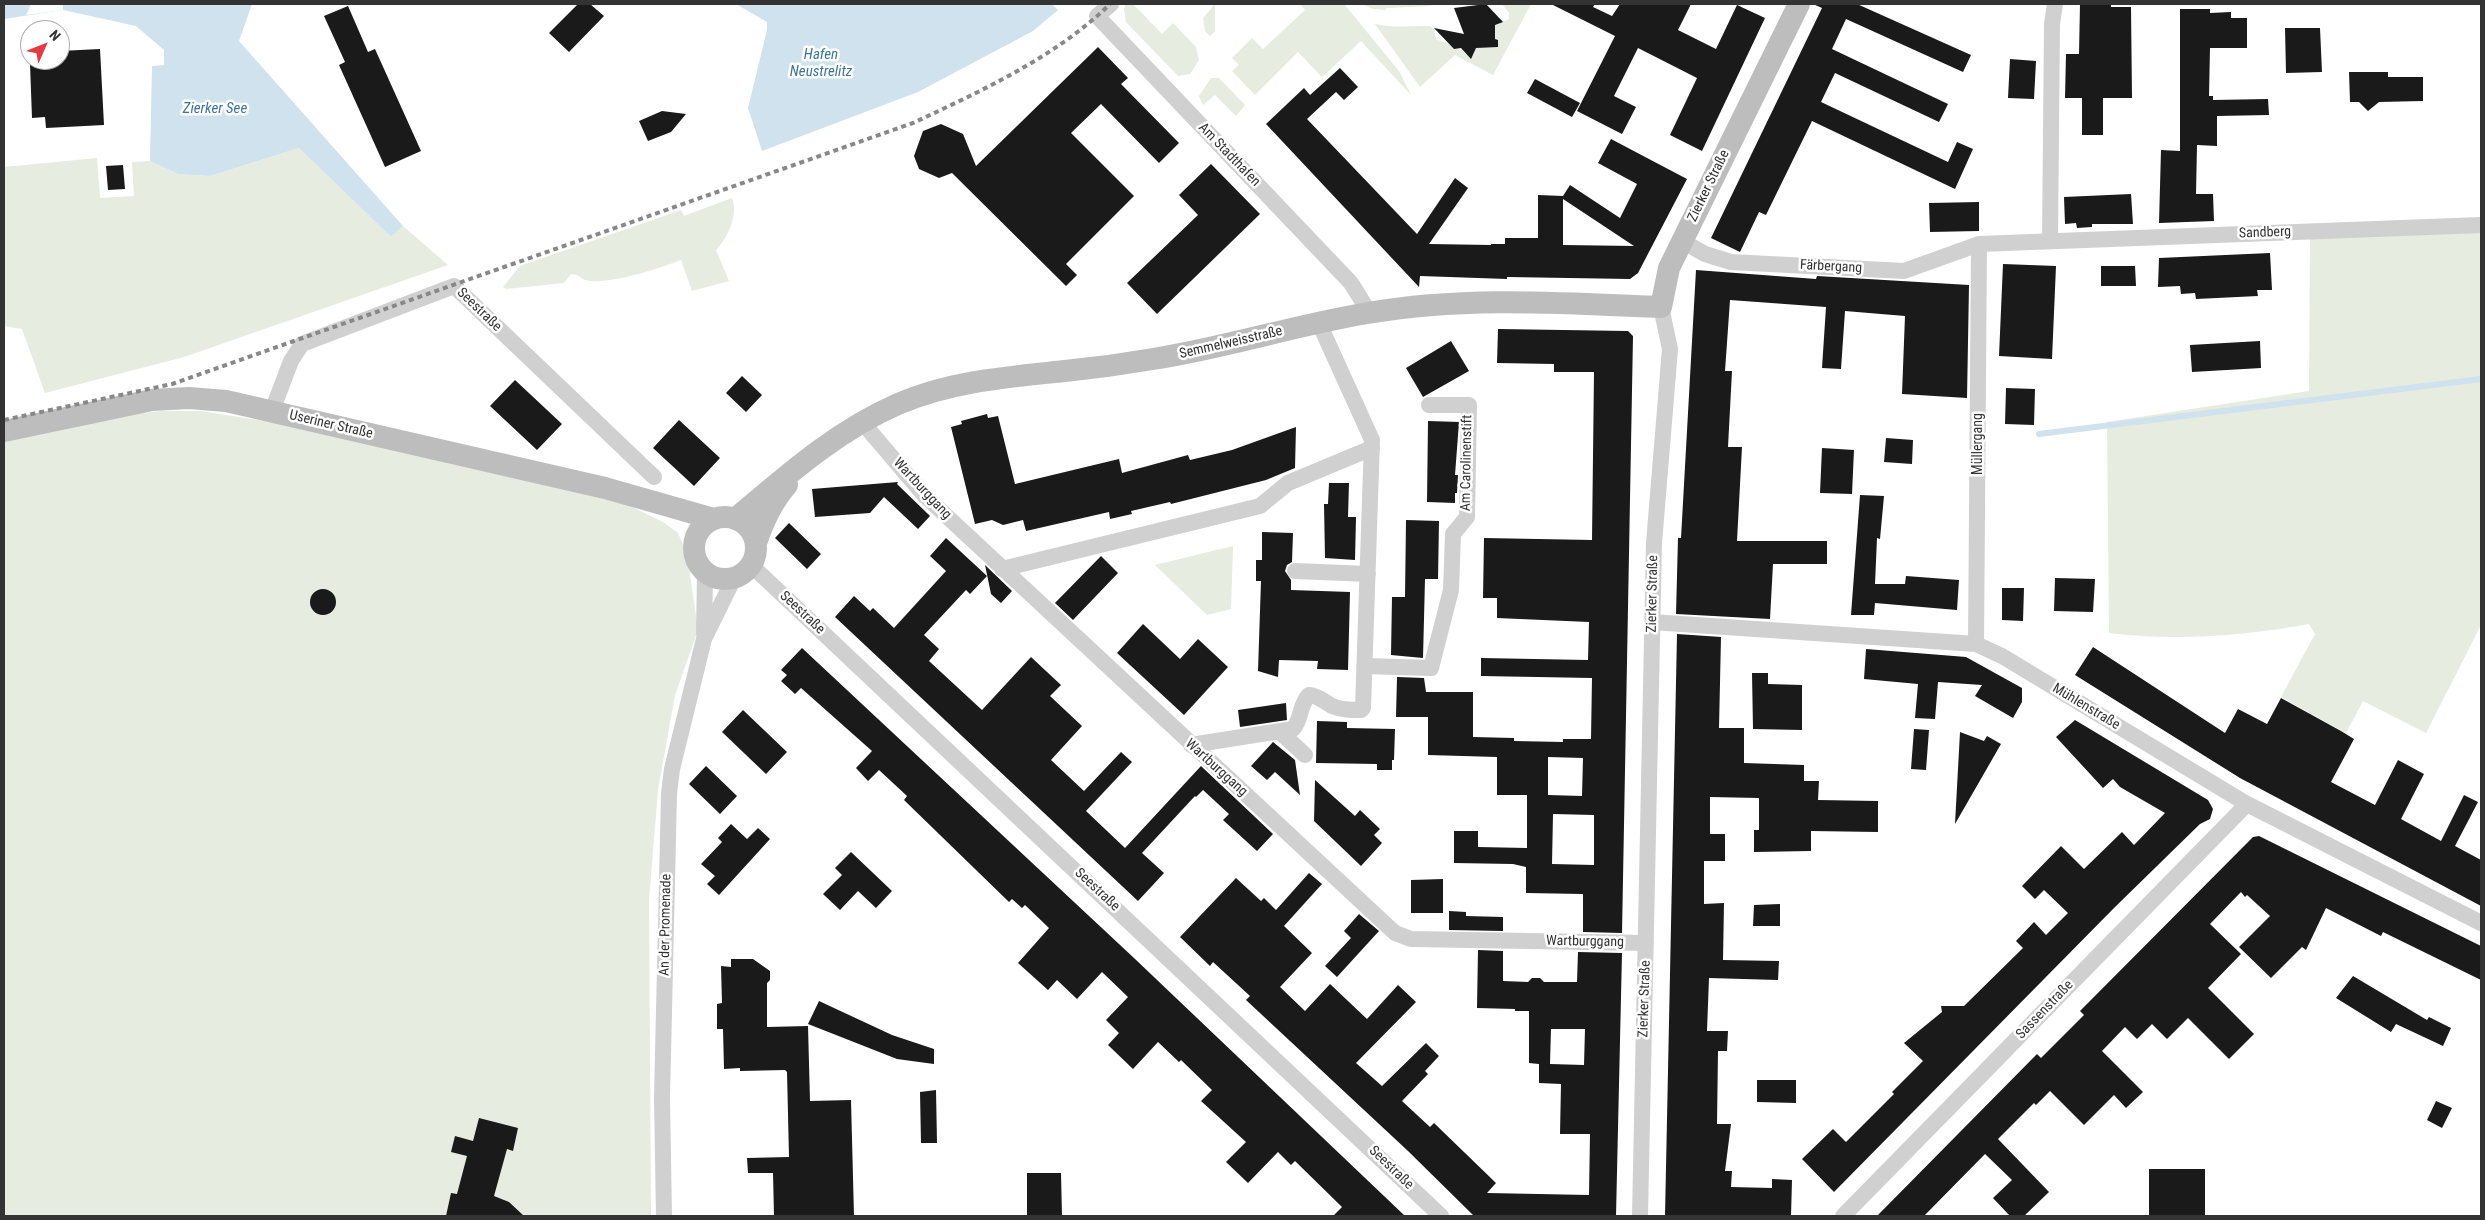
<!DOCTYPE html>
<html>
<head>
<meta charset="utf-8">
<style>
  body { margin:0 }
  #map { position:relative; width:2485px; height:1220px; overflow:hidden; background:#fff; font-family:"Roboto Condensed",sans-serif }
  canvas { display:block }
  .frame { position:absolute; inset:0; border:5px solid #333; pointer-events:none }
  .north { position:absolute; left:20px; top:20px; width:50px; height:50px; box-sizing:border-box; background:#fff; border:1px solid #adadad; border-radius:50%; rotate:46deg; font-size:14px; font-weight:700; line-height:20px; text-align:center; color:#333 }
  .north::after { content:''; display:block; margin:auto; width:18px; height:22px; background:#e63946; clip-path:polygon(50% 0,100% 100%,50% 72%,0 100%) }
</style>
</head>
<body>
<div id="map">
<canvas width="2485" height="1220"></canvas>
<div class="frame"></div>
<div class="north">N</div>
</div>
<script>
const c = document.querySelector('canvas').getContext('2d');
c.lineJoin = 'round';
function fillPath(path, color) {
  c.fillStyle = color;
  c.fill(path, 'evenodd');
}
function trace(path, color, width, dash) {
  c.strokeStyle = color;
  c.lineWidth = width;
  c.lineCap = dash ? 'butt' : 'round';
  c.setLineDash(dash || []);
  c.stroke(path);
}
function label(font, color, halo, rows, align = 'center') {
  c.font = font + ' "Roboto Condensed",sans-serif';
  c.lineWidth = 5;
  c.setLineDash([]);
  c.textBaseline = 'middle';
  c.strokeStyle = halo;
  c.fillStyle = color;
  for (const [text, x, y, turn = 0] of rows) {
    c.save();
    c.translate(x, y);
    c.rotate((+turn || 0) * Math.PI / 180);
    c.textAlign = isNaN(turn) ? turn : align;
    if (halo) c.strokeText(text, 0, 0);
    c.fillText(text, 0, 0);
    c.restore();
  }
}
const green = new Path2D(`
  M1126,4H1133L1162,34L1173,23L1196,47L1199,60L1190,74L1178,76L1126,22L1124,9Z
  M1215,4V31L1210,36L1205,31L1203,18Z
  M1300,4L1345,5L1399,71L1411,95L1361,41L1322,77L1298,52L1255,95L1232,71L1239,65L1232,58L1252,38L1263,49L1305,10Z
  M1361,4H1436L1430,6L1387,8L1385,10L1373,9Z
  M1502,4H1531L1493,75L1455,55L1420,87L1375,24C1393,28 1411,26 1430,26L1434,29L1436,39C1448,45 1457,45 1467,55L1475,49L1495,17L1504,21L1509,19V13Z
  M1211,78H1219L1245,105L1236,116L1215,95L1203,105L1199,96Z
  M299,148L391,237L403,226L448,265L184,357L45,393L22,329L4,326V167L97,158L100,198L134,196L132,162L150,161L178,174L210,176Z
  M732,198C739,214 727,239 716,250L729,281L692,291L681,260C660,268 607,286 585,280C580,278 578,274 571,274L564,283L506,289L503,287L520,266L681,210L684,216Z
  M2481,230V625L2426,733L2363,701L2346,733L2281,697L2315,634L2309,624C2244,636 2175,641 2109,633L2107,422L2309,391L2310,238Z
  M161,411H201L290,425L626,504L663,522L678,533L687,554L698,630L675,695L658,790L649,900L651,1216H4V439L125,415Z
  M1233,546L1231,609L1207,615L1155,565Z`);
const water = new Path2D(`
  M4,4H252L239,41L403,226L391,237L299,148L210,176L178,174L150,161L152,66L164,65V50L136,26L63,10L4,19Z
  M736,4H1052L1058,10L1033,31L918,92L762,151L748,108L767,30V22Z`);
const pier = new Path2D(`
  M31,4H63V10L26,15Z`);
const stream = new Path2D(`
  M2039,434L2481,379`);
const building = new Path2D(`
  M578,4H590L604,16L569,52L549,33Z
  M1486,4L1503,22L1495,25V39L1498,40V47L1476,48L1471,59L1461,48L1454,49L1434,28L1464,34L1454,8Z
  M1551,4H1595L1593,7L1612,16L1620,4H1691L1678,30L1716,49L1737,5L1765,18L1702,151L1670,135L1697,78L1638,48L1614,96L1636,107L1622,134L1577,111L1615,36Z
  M1813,4H1857L1971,55L1963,72L1846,19L1832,49L1948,104L1939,122L1835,73L1821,102L1948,162L1957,142L1973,149L1955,189L1812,121L1766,215L1759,212L1740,252L1711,238L1822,8Z
  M2080,4H2111V7H2131L2132,98H2103V135H2082V98H2065L2066,54H2079Z
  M348,6L368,52L375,49L421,151L385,167L339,65L345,62L324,16Z
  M2180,9H2210V13L2231,12V18H2247V48H2210L2209,96H2213V100L2268,99L2269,115L2217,116V146L2197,145L2196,194H2213L2214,221L2159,223L2161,150L2180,151Z
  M2285,28H2320L2322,72L2286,73Z
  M1098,47L1128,78L1121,84L1179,143L1159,163L1101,104L1071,133L1134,196L1066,264L1077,275L1066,286L952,173L939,178L919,169L914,156L923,131L941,124L963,134L976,166Z
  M100,49L104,125L46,128L45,117L32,118L30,64H42V60H60V51Z
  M2010,59L2036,61L2034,99L2008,98Z
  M1340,68L1358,87L1344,100L1336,92L1307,119L1417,234L1455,178L1468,188L1429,244L1491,245V244H1505V238H1538V195L1563,196L1570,185L1620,218L1637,184L1598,163L1611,139L1687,179L1638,273L1630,279L1507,277V279L1420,276L1419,287L1266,124L1304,88L1310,95ZM1563,199L1634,246L1563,245Z
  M2349,72H2388V77H2423V101L2379,102L2368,111L2359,102H2350Z
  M1535,79L1580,103L1572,117L1527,93Z
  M662,111L686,114L671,132L648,141L639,121Z
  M1211,164L1260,214L1157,314L1127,283L1198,215L1179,195Z
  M123,165L125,189L108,190L106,166Z
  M2131,194L2133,224H2092V227L2077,228L2076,223L2065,224L2064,197Z
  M1979,202V231L1930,232L1929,203Z
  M2270,253L2272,290H2257L2258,296L2196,299L2195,293L2181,294L2180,286L2158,287L2159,258Z
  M2003,264L2056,266L2052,359L1999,356Z
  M2101,266H2135L2136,286H2101Z
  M1696,270L1816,279L1817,276L1969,285L1967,398L1902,394L1905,316L1845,311L1841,369L1822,368L1826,307L1730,300L1725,371H1732L1728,447H1742L1737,541H1827V564H1773L1770,619L1676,614L1678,538H1681Z
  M1498,329L1628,331L1633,336L1622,933L1583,932V894L1526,893V867L1513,864L1454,863V831H1478V847L1527,848V795H1497V757L1428,755V717H1396L1397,677L1424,678L1426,692H1473V737L1514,738V741L1563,742V739H1591L1592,678L1481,676V658L1588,660L1589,622L1497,618V598H1483L1484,538L1592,540L1594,372H1554V364L1497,363ZM1548,757L1583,758L1582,796L1548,795ZM1553,814L1594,815V865L1552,864Z
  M1451,341L1469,371L1423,397L1406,368Z
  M2260,341L2261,368L2192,372L2190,345Z
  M742,376L762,395L746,412L726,393Z
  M515,380L562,424L537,450L490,406Z
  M2006,388L2035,389L2034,425L2005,424Z
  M987,414L988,418L998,416L1015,484L1119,459L1122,473L1188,455L1190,460L1232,450L1296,427L1295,468L1266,480L1171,504L1170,502L1131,511L1132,514L1110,519L1109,512L1026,531L1023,520L1003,525L992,520L975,524L951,427L962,424L961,421Z
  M679,420L720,458L694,486L653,448Z
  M1428,421L1459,422L1455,475H1458L1457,493H1455V503L1427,502Z
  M1886,438L1913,440L1912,464L1884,462Z
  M1822,448L1854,450L1852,494L1820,493Z
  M898,482L897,484L930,516L918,529L884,497L870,513L815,517L812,489Z
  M1329,483H1349L1348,517H1356L1355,560L1325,558L1324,504H1328Z
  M1860,495L1884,496L1880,539L1877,538L1875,584H1905L1906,576L1959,580L1957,610L1875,603L1874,615H1851Z
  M1406,520L1439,521L1438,579H1425L1423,658L1391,655L1392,597H1405Z
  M789,523L821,554L807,569L775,538Z
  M1262,532L1293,533L1292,562L1287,565L1285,571L1291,580V590L1350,592L1348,670L1317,669L1318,661L1279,660L1278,677L1258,671L1261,581H1256V560H1262Z
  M946,538L987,576L970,594L966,590L924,635L939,649L929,661L982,710L1031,657L1061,685L1050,696L1082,726L1051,760L1084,791L1121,752L1132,762L1086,811L1125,848L1201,766L1273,834L1257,851L1223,820L1229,814L1203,790L1196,797L1195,796L1142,853L1164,873L1138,901L835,617L854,596L870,611L873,608L894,628L946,571L930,556Z
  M1101,556L1118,573L1073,620L1055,603Z
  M985,565L1012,591L1001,603L991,594Z
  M2055,578L2095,579L2093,612L2054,611Z
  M2002,588H2024L2023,621L2002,620Z
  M310 602a13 13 0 1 1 26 0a13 13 0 1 1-26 0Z
  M1143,624L1180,659L1198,639L1228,667L1184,715L1117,653Z
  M1677,634L1721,637L1719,728H1744V763L1804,765V781H1819L1818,800L1878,801V832L1811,831V851L1754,852V830H1759V798L1710,797V834H1725V861H1704V904L1724,903L1723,960L1779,961L1778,980L1709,978L1707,1031H1728L1727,1051H1718L1717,1124H1731L1725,1171H1732L1731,1187L1772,1188V1179L1792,1180L1791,1216H1665Z
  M2093,647L2225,733L2238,709L2267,724L2281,698L2341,731L2354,739L2331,782L2375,805L2398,760L2424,774L2401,819L2441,841L2464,795L2478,802L2455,846L2481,860V906L2240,778L2075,675Z
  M802,648L1134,958L1405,1216H1333L1342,1207L1295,1161L1291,1165L1278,1152L1248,1183L1226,1162L1246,1142L1201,1101L1212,1090L1181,1060L1179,1062L1158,1042L1133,1069L1108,1045L1119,1033L1106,1020L1128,997L1102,972L1077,999L1057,980L1048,990L1018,963L1049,928L1025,905L1022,908L1012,899L1009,902L904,800L907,796L879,770L868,781L856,768L872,751L801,688L795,694L781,681L787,675L781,670Z
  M1866,649L1966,657L2022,688V702L2013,718L1975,696L1982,685L1938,682L1935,719L1915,718L1918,684L1864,679Z
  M1752,673H1768V684L1802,685V730L1753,729Z
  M1286,703L1287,720L1240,727L1238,710Z
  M743,710L787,752L766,774L722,732Z
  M2075,720L2208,800L2213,809L2210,819L2200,824L2114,908L1834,1192L1802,1159L1833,1129L1846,1142L1894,1094L1892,1092L1923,1061L1904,1043L1942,1012L1941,1006H1964L2023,948L2016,941L2034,922L2046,935L2068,913L2044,890L2035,899L2022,886L2061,846L2084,869L2122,832L2134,845L2165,813L2120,787L2113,779L2103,788L2056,737Z
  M1317,721L1347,722V728L1395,729L1394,760H1392V770H1377V764L1316,763Z
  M1914,729L1929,730L1926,770L1911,769Z
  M1960,732L1984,741L1987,736L2001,744L1955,824Z
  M1273,742L1295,760L1300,795L1275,772L1267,780L1251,766Z
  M706,766L737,796L720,814L689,784Z
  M1315,780L1355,816L1360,810L1380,829L1374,835L1382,843L1361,866L1314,821Z
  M731,824L747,839L758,828L770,839L719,895L707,884L715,876L701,864L722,842L718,838Z
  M2259,836L2481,946V980L2383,932L2381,936L2326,908L2306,950L2302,947L2271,978L2239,947L2270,916L2247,895L2245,897L2241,892L2210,924L2241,954L2208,988L2254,1034L2229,1059L2188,1018L2167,1039L2152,1024L2137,1039L2125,1027L2102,1051L2143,1092L2126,1108L2114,1095L2084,1125L2050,1091L2036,1105L2034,1103L1998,1139L2049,1192L2024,1216H2010L1993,1198L2012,1180L1985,1154L1924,1216H1877L2037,1054L2041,1058L2084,1015L2080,1011L2253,837Z
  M851,852L892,891L876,908L858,891L840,910L823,894L842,875L835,868Z
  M1309,873L1322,884L1284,926L1312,953L1280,987L1305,1011L1330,984L1367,1019L1398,985L1416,1002L1356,1063L1382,1086L1426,1043L1439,1056L1425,1071L1428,1074L1402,1101L1430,1127L1434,1123L1496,1183L1487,1193L1589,1195L1590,1134H1560L1561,1084L1539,1083V1064L1529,1063V1011H1515V1009L1477,1008L1478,950L1503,951V981L1528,982L1532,978H1540L1544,982H1577L1578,952L1622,953L1616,1216H1474L1408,1151L1246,1000L1250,996L1213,962L1210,966L1180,937L1236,878L1261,901L1264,898L1276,910ZM1551,1029H1585L1584,1065L1550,1064Z
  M1443,879V913H1411V880Z
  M1780,904V926H1753L1754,905Z
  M1449,911L1466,912V916L1503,917V931L1449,930Z
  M1359,914L1379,931L1337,977L1325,966L1351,938L1344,931Z
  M731,959H753L770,971V980L767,983V1027L808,1026L810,1101L851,1100L854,1216H774L773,1173H748L747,1158L789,1157L787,1072L785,1070L740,1071V1068L724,1069L723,1029H717V1004L722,1003L721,966L731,967Z
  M2353,976L2427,1020L2429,1017L2451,1028L2443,1046L2396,1024L2391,1032L2336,998Z
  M819,1001L892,1035L934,1049V1064L897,1059L808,1024Z
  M1757,1080H1796V1103L1757,1102Z
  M936,1090L937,1143H921L920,1092Z
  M2436,1101L2452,1108L2442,1128L2427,1120Z
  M479,1118L518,1128L513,1151L507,1149L494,1196L509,1202L524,1216H446L451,1193L457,1194L467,1156L451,1152L455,1136L473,1141Z
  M2149,1169H2205V1216H2149Z
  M1027,1173H1061L1062,1216H1027Z`);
const minor = new Path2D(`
  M1111,4L1097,16L1351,283L1369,312
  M1682,241L1705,254L1731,262L1904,271L1979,244L2481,225
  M2050,241L2052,24L2055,4
  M272,411L291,361L302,344L454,286L654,477
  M862,422L925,496L1395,933L1411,939L1646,943
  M751,565L1441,1216
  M1002,569L1260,506L1288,483L1372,448
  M1295,571L1368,574
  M1652,622L1976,644L2002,656L2247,804L2481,923
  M704,634L705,573
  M1976,644L1979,244
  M1365,666L1431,668L1451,590L1453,534L1467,517L1469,405H1429
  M1279,731L1305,755
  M1191,745L1293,729C1302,719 1299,705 1309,695C1319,696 1323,701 1332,706C1341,710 1351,710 1361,710L1363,708L1372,440L1319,323
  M664,1216L662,1098L669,794L672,769L704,639L734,578
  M1640,1216L1654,543L1670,349L1661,307
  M1843,1216L2247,804`);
const secondary = new Path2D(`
  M4,431L152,400L189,398L226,401L605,488L714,519
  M694 548a31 31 0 1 1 62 0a31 31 0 1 1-62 0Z
  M735,519C786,476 836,431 898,404C952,381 1008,377 1065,371C1095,368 1124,364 1153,359C1225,348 1295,325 1368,313C1464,296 1564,303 1661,307L1669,268L1799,4
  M756,543C763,522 772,502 787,485`);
const rail = new Path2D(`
  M4,420L172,384L913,123C981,91 1056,57 1110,4`);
const streetNames = [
  ["Am Stadthafen",1229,155,46],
  ["Zierker Straße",1709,186,-64],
  ["Sandberg",2265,233,-2],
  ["Färbergang",1831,267,3],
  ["Seestraße",479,310,44],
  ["Semmelweisstraße",1231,343,-13],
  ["Useriner Straße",331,425,13],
  ["Müllergang",1978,444,-90],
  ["Am Carolinenstift",1467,463,-89],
  ["Wartburggang",922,489,47],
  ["Zierker Straße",1653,594,-89],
  ["Seestraße",802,613,43],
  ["Mühlenstraße",2086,707,31],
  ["Wartburggang",1216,768,42],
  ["Seestraße",1097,890,43],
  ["An der Promenade",666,925,-89],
  ["Wartburggang",1585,942,1],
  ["Zierker Straße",1645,999,-88],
  ["Sassenstraße",2045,1010,-46],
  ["Seestraße",1391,1168,44]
];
const waterNames = [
  ["Hafen",821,55],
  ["Neustrelitz",821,72],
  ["Zierker See",215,109]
];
fillPath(green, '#e6ecdf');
fillPath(water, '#cfe2ee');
fillPath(pier, '#fff');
trace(stream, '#cfe2ee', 6);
fillPath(building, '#1a1a1a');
trace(minor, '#d0d0d0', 16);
trace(secondary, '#bdbdbd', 22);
trace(rail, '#888', 4, [5, 4]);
label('14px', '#333', '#fff', streetNames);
label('italic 15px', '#3f7597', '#fff', waterNames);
</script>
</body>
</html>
